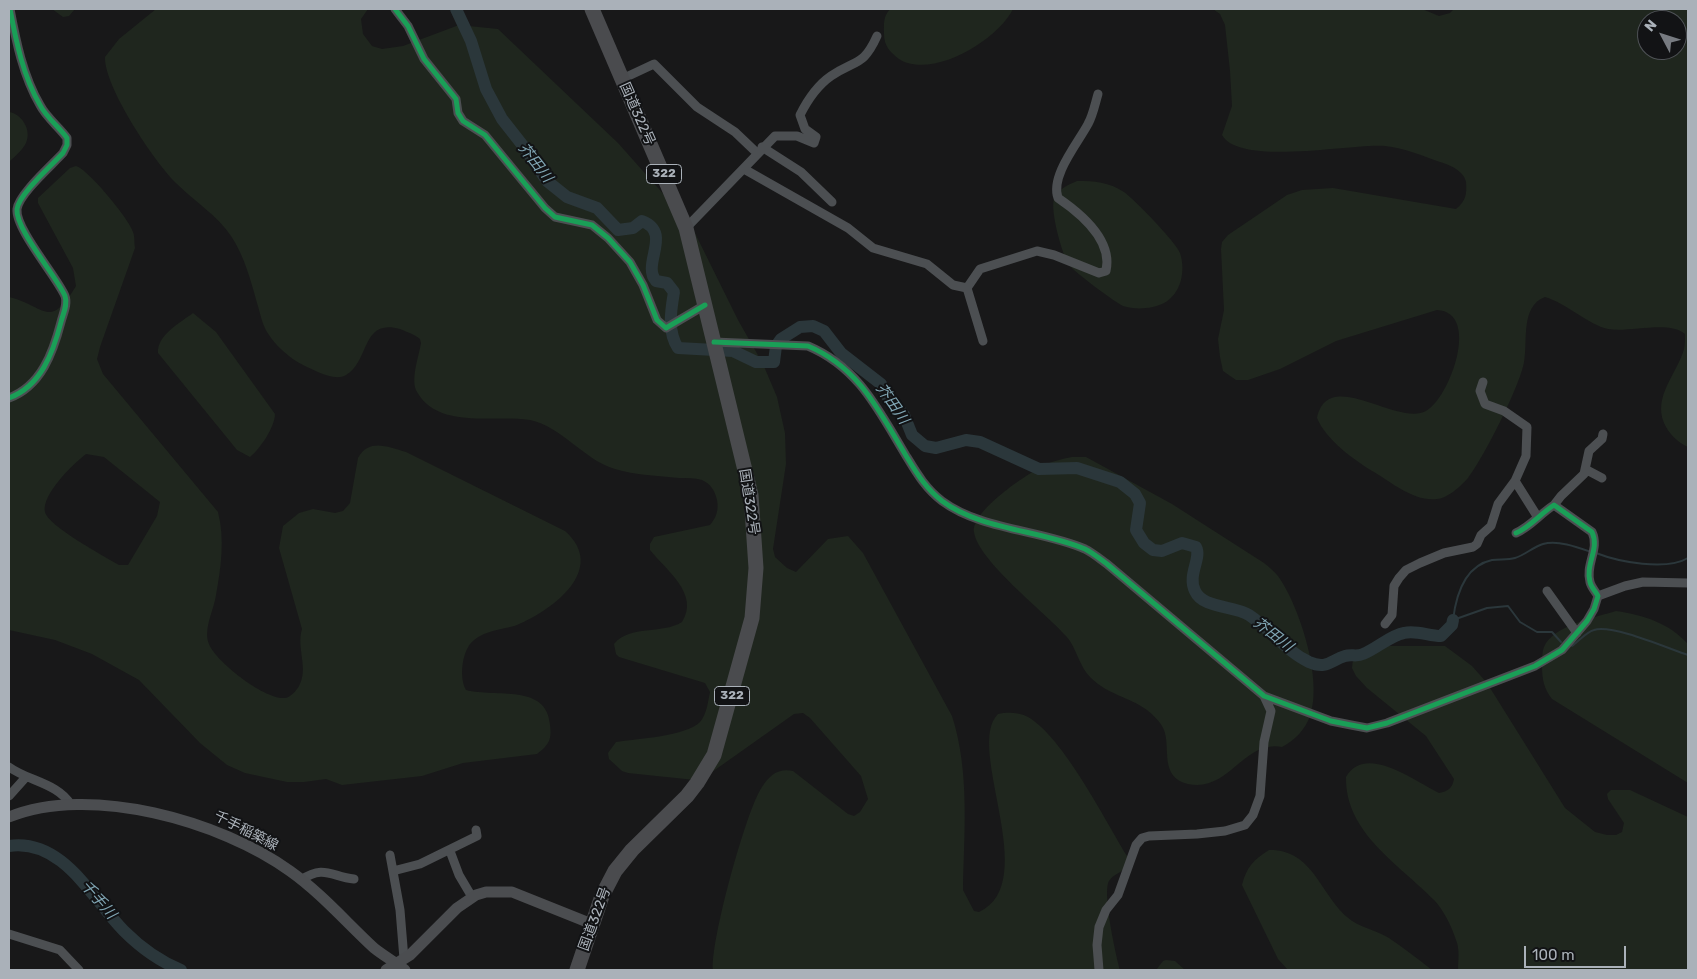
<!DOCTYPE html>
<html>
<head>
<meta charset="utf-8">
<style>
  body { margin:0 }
  #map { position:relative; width:1697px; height:979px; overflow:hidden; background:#181819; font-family:Rubik,sans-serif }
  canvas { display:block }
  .frame { position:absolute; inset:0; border:10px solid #aab1b9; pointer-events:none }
  .north { position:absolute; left:1637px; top:10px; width:50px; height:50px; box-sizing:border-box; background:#121315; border:1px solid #4f5257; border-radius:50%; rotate:310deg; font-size:14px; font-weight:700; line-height:20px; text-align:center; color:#aab1b9 }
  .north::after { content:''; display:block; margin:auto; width:18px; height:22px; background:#777b81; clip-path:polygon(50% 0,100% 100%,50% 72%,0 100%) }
  .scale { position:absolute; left:1524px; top:946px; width:102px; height:22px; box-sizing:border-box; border:2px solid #aab1b9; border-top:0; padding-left:6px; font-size:15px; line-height:18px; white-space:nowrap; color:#aab1b9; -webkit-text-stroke:4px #121315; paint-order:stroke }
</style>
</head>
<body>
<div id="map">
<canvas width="1697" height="979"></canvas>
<div class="frame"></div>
<div class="north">N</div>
<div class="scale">100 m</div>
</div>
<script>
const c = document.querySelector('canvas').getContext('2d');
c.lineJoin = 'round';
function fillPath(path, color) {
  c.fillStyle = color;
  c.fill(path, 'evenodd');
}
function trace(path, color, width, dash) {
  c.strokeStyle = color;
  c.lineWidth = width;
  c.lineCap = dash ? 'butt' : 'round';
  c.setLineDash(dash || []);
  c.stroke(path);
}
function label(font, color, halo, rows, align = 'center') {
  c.font = font + ' Rubik,"Noto Sans JP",sans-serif';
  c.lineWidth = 4;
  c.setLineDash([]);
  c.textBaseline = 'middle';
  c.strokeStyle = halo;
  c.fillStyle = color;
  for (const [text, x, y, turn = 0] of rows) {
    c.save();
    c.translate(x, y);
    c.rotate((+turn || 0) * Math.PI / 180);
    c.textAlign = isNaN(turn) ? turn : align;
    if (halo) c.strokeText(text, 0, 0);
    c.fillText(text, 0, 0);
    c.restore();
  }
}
const green = new Path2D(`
  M52,9H75L69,16L63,17Z
  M156,9H368L361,19L363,34L372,46L382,49L403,46L459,25L498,29L618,143L691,225L738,320L763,364L777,397L785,433L786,464L773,549L775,557L787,568L796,572L828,539L848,536L863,553L952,716C970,772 964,833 963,890L974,911L979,912C1043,883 964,747 998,714C1007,712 1019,712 1028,717C1063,737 1105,820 1127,856L1129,863C1125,872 1114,873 1109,881C1102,893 1116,955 1120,970H713C710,943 746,810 762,787C770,775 778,768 793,771L848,814L854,816L860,812L868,799L861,776L810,718L803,713L794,714L705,777L695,780L628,773L622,771L609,759L608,753L616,742C636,739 687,736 700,722C707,714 708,701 710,692L705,683L619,657L616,654L614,644C631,624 661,635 682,622C700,594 666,570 650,550V544L654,537L710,525C716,518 719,510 717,500C715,491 711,484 702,480C695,478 686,478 679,478C658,476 635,475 615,469C584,460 561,426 530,420C494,414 439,430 417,392C410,380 419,356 421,343L420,339C414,334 407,332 400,329C361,318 370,361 346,375C334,382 314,370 303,365C290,359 274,344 267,332C262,324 260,312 257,303C251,281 244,255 231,236C217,215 195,202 177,184C155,163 104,87 105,57L119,39Z
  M890,9H1013C998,40 932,80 899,59C890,52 884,46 884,34C884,23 883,17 890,9Z
  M1213,9H1422L1439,16L1450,13L1454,9H1688V447C1677,442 1669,434 1664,423C1653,396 1677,374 1684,349C1685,345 1685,339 1685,334C1669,320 1629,333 1608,329C1589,325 1566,303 1545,297C1520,306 1528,342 1524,362C1520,386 1483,459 1468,478C1461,486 1448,498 1437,499C1415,502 1392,483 1374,472C1354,460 1326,440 1317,418C1328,366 1397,427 1426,411C1450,398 1481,312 1437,310L1336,341L1280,369L1248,380H1236L1223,371L1220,357L1218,339L1224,310L1221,249L1222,242L1228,235L1287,195L1302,190L1333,188L1456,209C1466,201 1467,194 1466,182C1464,171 1450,165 1440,162C1423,156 1404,148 1385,146C1353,143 1240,167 1222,135L1232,106L1230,71L1225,25L1220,14ZM1647,20H1677V50H1647Z
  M9,112C22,114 32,130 26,143C22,151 15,156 9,162Z
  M76,166C88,169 130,220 133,232C135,237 134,243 135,248L100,347L97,359L103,374L218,512C225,539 221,568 216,595C214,610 203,629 209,644C216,662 265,700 285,698C291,697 296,691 299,686C309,668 296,648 302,629L279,548L283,526L299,513L313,509L335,513L343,511L350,503L358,458C369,438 388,447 406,452L565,531C608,569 553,610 517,625C502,630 483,630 471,643C462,653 459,678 466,690C496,698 547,683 550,725C552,739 549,745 537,754L463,763L422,776L342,785L326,779L304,782H287L245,773L227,765L200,743L139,680L92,654L55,640L9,630V297C46,306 49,331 76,286L73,268L38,203V198L70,168ZM86,454L104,457L160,502L157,516L128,565H119C104,556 48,526 45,512C41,495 74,463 86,454Z
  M1077,181C1094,181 1109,182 1124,192C1133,198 1177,243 1180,253C1186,271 1181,294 1164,303C1153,309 1135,310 1123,306C1116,303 1073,271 1069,265C1062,255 1050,210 1054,199C1058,189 1068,185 1077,181Z
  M193,313L216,332L275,414C275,427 260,449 250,457L237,450L158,353C157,335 180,323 193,313Z
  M1072,457H1086L1172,504L1264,563C1269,567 1274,571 1278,576C1300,607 1323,680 1310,716C1305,730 1295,740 1282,747C1243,740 1229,793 1188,784C1159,777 1171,748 1164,730C1161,722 1153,715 1147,710C1129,697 1107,694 1091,678C1079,667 1077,648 1066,636C1045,612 978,561 974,532C971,511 1027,474 1043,466C1052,461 1062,459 1072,457Z
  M1616,611C1644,615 1669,623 1688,644V783L1552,699C1544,689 1542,679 1542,666C1542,660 1542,652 1544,647C1552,626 1596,617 1616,611Z
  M1372,646H1445L1472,666L1487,683L1565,808L1595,832L1607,835H1616L1622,832L1624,823L1608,799L1607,794L1611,790H1630L1688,817V970H1458C1458,961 1460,949 1456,940C1452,927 1443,909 1434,900C1399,864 1345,833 1346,777C1365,743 1415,781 1439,793C1448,791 1452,789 1454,779L1426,736L1367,688L1356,676L1352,668L1353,659Z
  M1269,850C1312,849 1320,893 1347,917C1358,927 1376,930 1389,938C1404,948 1418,959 1432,970H1288L1278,959L1242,885C1246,868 1254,859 1269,850Z
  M1166,960L1175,961L1185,970H1156L1163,961Z`);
const stream = new Path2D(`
  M1596,553C1619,562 1666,571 1688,558
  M1561,642L1552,632H1537L1520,622L1508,606L1487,608L1453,620C1456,595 1464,566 1492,560C1500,559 1508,560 1515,558C1525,555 1533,547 1543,544C1558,540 1577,547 1591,552
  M1572,646C1578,642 1586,632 1594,630C1613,624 1669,649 1688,655`);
const river = new Path2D(`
  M456,9L471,41L486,89L502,119L524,147L547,181L567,197L597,208L618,230L633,228L642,221C673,233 641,264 656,281L667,283L674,292C671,310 667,331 678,348L733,351L756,362H774L776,346L781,339L800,327L813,326L824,331L841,353L881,384L887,396L904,415L912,435L925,446L936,448L966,440L980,442L1039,469L1077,468L1120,482L1135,494L1140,503L1136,530L1144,543L1153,550L1162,551L1182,543L1196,547C1202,558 1187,575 1195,591C1203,609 1234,605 1249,615C1270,629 1286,651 1309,662C1327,670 1331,660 1345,656C1351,654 1357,657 1363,654C1376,649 1391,635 1404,633C1416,630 1429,636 1441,636L1452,625L1453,620
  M9,846C63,838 92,899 124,931C141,948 159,961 181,970`);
const street = new Path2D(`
  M395,9L408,26L424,59L456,99L458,113L463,121L485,135L545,208L555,217L592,225L608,238L630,262L643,285L657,320L666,328L705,305
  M622,79L654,64L697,107L735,132L757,153
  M762,147L801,172L832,202
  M744,169L848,228L873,248L927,264L953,285L967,288
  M686,228L775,136H797L814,143L816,137L805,129L800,115C807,101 818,85 831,76C856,59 863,67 877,36
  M967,288L980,269L1037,251L1054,255L1099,273L1106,271C1113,240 1080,213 1058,198C1050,176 1078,143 1088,124C1093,115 1095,104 1098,94
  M967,288L983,341
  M714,342L808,346C858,367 878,409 905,454C916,472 925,488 942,501C981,530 1041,530 1085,549C1093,553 1100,559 1107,564L1264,696L1331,721L1351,725L1367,728L1387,723L1535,666L1562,650L1587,621L1594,609L1598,596C1596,592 1591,587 1590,582C1585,564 1600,549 1592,532L1554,505C1540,514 1530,527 1516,533
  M1483,382L1480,391L1485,404L1504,411L1527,427L1526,456L1515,481
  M9,398C41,386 53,353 61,322C63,314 68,304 65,296C57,277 15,229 17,209C19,194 51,166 63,153L67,145V138C59,127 46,117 40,105C23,76 16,41 10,9
  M1585,469L1602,478
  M1554,505L1561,496L1584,474L1589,451L1602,439L1603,434
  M1547,591L1577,633
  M1598,596L1625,586L1643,582L1688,583
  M1385,624L1392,615L1394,586L1399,578L1406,570L1420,563L1444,553L1473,547L1477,544L1481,535L1491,526L1498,504L1515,481L1537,516
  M9,767C28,781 58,783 71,805
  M9,796L26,777
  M450,851L459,875L472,897
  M390,855L400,910L404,959
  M393,871L420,864L477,836L476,830
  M301,880C324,864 332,877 354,879
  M9,934L60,950L79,970
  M1099,970L1097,945L1099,927L1106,910L1118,895L1136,845L1142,838L1149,836L1197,834L1225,831L1245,825L1253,815L1260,796L1264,742L1271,711L1264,696`);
const secondary = new Path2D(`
  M9,817C90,784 221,821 290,871C321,893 346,922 374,948C384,956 395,962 405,970
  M386,970L410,955L457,908L476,895L486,892H512L592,924`);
const highway = new Path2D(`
  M577,970L602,896L615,871L632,850L687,796L697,783L714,755L752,618L756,568L751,495L686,228L592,9`);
const cycleway = new Path2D(`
  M395,9L408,26L424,59L456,99L458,113L463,121L485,135L545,208L555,217L592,225L608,238L630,262L643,285L657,320L666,328L705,305
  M714,342L808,346C858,367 878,409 905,454C916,472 925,488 942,501C981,530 1041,530 1085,549C1093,553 1100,559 1107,564L1264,696L1331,721L1351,725L1367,728L1387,723L1535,666L1562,650L1587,621L1594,609L1598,596C1596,592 1591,587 1590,582C1585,564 1600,549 1592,532L1554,505C1540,514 1530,527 1516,533
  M9,398C41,386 53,353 61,322C63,314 68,304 65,296C57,277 15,229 17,209C19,194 51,166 63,153L67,145V138C59,127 46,117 40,105C23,76 16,41 10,9`);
const shields = [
  [664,174,35],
  [732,696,35]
];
const shieldNames = [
  ["322",664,174],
  ["322",732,696]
];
const streetNames = [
  ["国道322号",637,114,66],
  ["国道322号",749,502,81],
  ["千手稲築線",246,831,27],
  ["国道322号",595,919,-70]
];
const waterNames = [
  ["芥田川",535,163,52],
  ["芥田川",892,404,55],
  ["芥田川",1273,635,38],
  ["千手川",98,900,49]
];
fillPath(green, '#1f261e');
trace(stream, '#2b373b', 2);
trace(river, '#2b373b', 12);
trace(street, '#4c4f52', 9);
trace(secondary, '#4b4d50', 11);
trace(highway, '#4a4b4e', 15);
trace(cycleway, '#1a9f57', 5);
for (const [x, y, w] of shields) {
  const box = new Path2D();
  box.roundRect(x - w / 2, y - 9.5, w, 19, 4);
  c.fillStyle = '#121315';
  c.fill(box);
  trace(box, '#aab1b9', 1);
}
label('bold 12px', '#aab1b9', null, shieldNames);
label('14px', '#aab1b9', '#121315', streetNames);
label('italic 15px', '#81a6b4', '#121315', waterNames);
</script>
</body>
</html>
